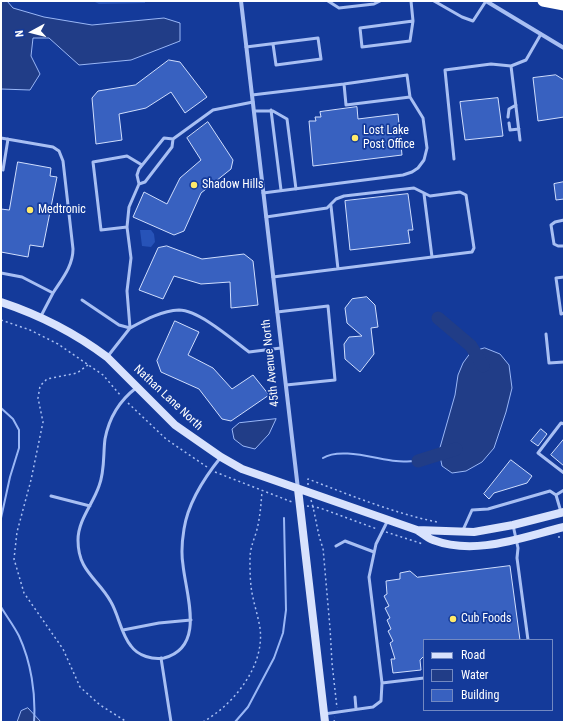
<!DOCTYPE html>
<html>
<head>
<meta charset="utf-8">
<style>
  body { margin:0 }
  #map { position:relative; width:565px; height:723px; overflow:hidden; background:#143a9a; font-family:"Roboto Condensed",sans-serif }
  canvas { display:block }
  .frame { position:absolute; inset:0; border:2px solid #fff; pointer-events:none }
  .legend { position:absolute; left:423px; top:639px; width:130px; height:72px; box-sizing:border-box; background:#143a9a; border:1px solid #7289c2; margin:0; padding:5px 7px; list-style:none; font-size:12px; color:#fff }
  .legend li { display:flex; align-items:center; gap:8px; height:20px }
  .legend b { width:20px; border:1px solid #7289c2 }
  .north { position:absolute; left:12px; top:12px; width:40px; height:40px; -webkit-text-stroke:3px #143a9a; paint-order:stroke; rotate:263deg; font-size:11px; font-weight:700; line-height:16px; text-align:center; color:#fff }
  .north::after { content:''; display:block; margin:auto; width:14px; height:18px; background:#fff; clip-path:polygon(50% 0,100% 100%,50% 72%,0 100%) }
</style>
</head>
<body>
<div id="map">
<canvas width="565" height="723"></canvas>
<div class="frame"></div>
<ul class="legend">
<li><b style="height:5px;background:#d8e2fd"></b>Road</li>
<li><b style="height:11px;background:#213d87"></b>Water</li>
<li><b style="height:11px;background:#3861c0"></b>Building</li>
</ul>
<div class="north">N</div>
</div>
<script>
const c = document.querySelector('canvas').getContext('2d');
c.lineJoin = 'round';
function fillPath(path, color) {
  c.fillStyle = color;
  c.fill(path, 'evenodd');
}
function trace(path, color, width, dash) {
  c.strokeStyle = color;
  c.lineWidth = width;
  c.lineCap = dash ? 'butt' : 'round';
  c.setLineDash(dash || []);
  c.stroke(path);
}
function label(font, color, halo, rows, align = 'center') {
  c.font = font + ' "Roboto Condensed",sans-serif';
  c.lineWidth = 3.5;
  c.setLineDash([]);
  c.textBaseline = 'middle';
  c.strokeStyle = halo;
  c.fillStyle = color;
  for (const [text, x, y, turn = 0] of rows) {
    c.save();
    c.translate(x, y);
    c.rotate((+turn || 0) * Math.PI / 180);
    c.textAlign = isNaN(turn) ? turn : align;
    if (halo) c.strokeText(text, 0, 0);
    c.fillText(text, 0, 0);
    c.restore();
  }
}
const green = new Path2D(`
  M93,1H145V3L99,4Z
  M140,230H151L154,234L155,242L151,247L142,246Z`);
const water = new Path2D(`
  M1,1H7L13,8L44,17L92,25L164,18L180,23V41L131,60L79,65L49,38H33L31,56L40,74L30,90L1,89Z
  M485,348L500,354L509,365L512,388L506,412L494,448L482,462L466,471L452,473L442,466L439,451L455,395L458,375L463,363L471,352Z
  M276,419L269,434L255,449L243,446L234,439L232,429L239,423Z
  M28,708L41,722H17L21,711Z`);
const stream = new Path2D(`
  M1,408L13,419L19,430V448L10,477L1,518
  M323,458C340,447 376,459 396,461C403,462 411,461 418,461
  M1,607C7,617 14,626 19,636C31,662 36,694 34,722
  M235,722L248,707L274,658L283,633L286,610L284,518`);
const river = new Path2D(`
  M438,318L471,346L483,366
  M418,461L456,449`);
const building = new Path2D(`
  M169,60L180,62L207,97L185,113L171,92L146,108L119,114L122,140L96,144L92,98L98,91L135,85Z
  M556,75L564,80V117L538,121L533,78Z
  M498,98L503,136L465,140L460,102Z
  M357,107L358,119L398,114L402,155L313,166L309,121H316L315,117H321L320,112Z
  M208,122L233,160L231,169L201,193L184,231L174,235L133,217L144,192L167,204L180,178L201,160L187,138Z
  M18,162L51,168L50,176L57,177L43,247L30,245L28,257L1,252V209L9,210Z
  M564,182V199L556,200L554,184Z
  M408,194L413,230H408L410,243L350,250L345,201Z
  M167,246L202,259L244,254L253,261L258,305L231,308L230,282L201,284L174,276L163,299L139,290L158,248Z
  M367,297L375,305L378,327L371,328L374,354L360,372L345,359L344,344L349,337L362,336L347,323L345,308L352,299Z
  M175,321L199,332L188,355L213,368L232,389L253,375L269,395L231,421L222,419L199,389L161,372L157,361Z
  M541,429L547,434L538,446L531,441Z
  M564,439V466L551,455Z
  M511,460L532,476L527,483L494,493L489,499L484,494Z
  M510,566L520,640H424V656L420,660L421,670L393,673L391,659H395L390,643L393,641L388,631L391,629L387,620L390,618L385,608L389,606L384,596L387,594L386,581L400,579V573L410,571L417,577Z`);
const path = new Path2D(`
  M1,320L30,330L58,344L103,375L121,396
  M88,365L77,373L47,379L40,386L38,398L43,422L31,480L17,532L14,559L24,593L63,649L80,687L100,705L127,722
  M128,403L166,439L207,467
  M215,472L292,502
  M308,485V479C350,495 393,513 437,522
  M311,500C316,516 317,533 323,548L330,628L332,663L337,708
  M307,506L320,508L377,529
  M386,532L423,544
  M558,537H564
  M203,722C234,704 265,666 260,628C258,616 254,604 252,593C250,582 250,570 250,559C250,549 253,542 256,533C260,519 261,505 262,491
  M334,722L335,717`);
const lane = new Path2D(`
  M328,1L339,8L374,4L380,1
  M411,1L413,21L410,41L362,47L360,28L413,21
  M434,1L462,17L473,21L486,1
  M246,47L318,38L321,59L276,65L273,44
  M252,95L344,84L346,105L410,97
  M271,110L281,190
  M254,111H273L287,119L296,189
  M508,117L509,109L516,105
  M509,123L510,130L519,129
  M1,138L53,147L59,151L63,161L73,249C73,266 62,279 53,293L22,277L1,273
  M173,139L172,147L145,182L139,184L137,175L139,169L164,138L173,139L213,110L253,102
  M520,140L511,66L526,60L541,34
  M454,159L445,70L491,64L511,66
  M1,169L3,170L8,139
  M263,193L403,175L412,172L418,168L424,160L427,148L423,118L410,97L407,75L344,84
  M424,194L432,257
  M331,206L338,269
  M266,217L327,208L336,199L344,196L414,188L430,196L460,192L466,195L474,248L472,252L273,277
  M564,220L555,222L551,225L554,244L558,246H564
  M127,227L101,230L93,162L127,156L142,165
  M564,277L556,278L561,314L564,313
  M82,300L119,325L130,328C145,320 161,311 179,310C199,310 233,340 249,352L281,348
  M277,312L328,306L335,380L286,385
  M41,316L53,293
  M546,334L549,363L564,362
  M108,356L130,328L127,291L131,258L127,227L129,207L139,184
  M136,388C119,401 109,418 105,439C103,454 105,471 99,486C93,504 78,520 78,540C78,572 98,578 111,602C119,616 121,634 131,646C138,656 153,660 164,658C206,647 186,595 183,565C181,553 182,541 184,529C188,503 204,478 221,457
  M564,424L561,423L538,453L564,473
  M51,496L90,506
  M561,512L556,495L564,490
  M513,525L518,548L517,558L528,640
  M463,530L472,510L488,509L550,491L556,495
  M336,546L345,541L374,552
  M123,630L159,623L191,620
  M161,658L171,722
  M382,683L424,678
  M355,697L356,709
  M324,714L373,707L381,701L382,683L369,577L376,544L388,520`);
const street = new Path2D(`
  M241,1L298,489
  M486,1L564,48`);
const secondary = new Path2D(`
  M1,302C40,315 74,332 107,357L175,425L221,457L242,469L417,530C422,533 427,538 433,540C476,556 522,537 564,527
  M298,489L325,722
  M417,530L474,532L513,525L564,512`);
const highway = new Path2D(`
  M543,1L564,5`);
const markers = [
  [355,138,4,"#ffea6a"],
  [194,185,4,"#ffea6a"],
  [30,210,4,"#ffea6a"],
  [453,619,4,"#ffea6a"]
];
const poiNames = [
  ["Lost Lake",363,131],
  ["Post Office",363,145],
  ["Shadow Hills",202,185],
  ["Medtronic",38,210],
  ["Cub Foods",461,619]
];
const streetNames = [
  ["45th Avenue North",271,363,-96],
  ["Nathan Lane North",168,398,43]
];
fillPath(green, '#2753b8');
fillPath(water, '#213d87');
trace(water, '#9ab7f6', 1);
trace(stream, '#9ab7f6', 2);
trace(river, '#213d87', 13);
fillPath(building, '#3861c0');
trace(building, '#d0defd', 1);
trace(path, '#a8bff3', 1.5, [2, 3]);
trace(lane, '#a8bff3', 3);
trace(street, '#a8bff3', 4);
trace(secondary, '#d8e2fd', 8);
trace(highway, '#fff', 11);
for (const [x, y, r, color] of markers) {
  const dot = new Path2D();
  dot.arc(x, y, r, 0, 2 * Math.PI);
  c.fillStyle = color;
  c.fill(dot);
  trace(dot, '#143a9a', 1.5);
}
label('12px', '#fff', '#143a9a', poiNames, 'left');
label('12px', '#fff', '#143a9a', streetNames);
</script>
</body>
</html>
